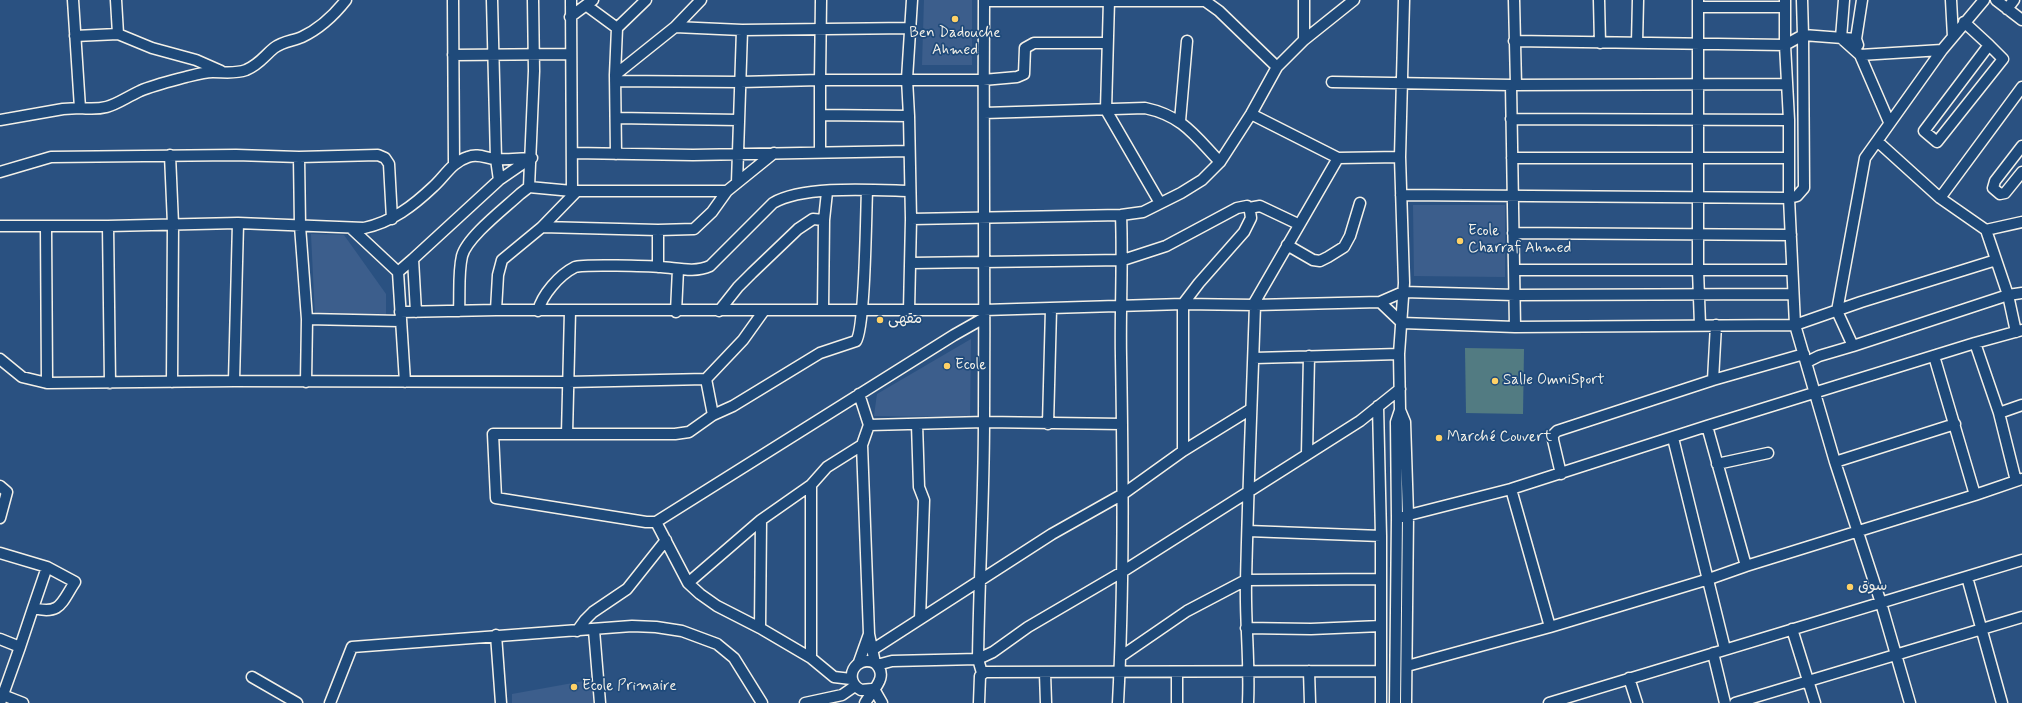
<!DOCTYPE html>
<html>
<head>
<meta charset="utf-8">
<style>
  body { margin:0 }
  canvas { display:block; background:#2a5181 }
</style>
</head>
<body>
<canvas width="2022" height="703"></canvas>
<script>
const c = document.querySelector('canvas').getContext('2d');
c.lineJoin = 'round';
function fillPath(path, color) {
  c.fillStyle = color;
  c.fill(path, 'evenodd');
}
function trace(path, color, width, dash) {
  c.strokeStyle = color;
  c.lineWidth = width;
  c.lineCap = dash ? 'butt' : 'round';
  c.setLineDash(dash || []);
  c.stroke(path);
}
function label(font, color, halo, rows, align = 'center') {
  c.font = font + ' Mynerve,"Playpen Sans Arabic",sans-serif';
  c.lineWidth = 3.5;
  c.setLineDash([]);
  c.textBaseline = 'middle';
  c.strokeStyle = halo;
  c.fillStyle = color;
  for (const [text, x, y, turn = 0] of rows) {
    c.save();
    c.translate(x, y);
    c.rotate((+turn || 0) * Math.PI / 180);
    c.textAlign = isNaN(turn) ? turn : align;
    if (halo) c.strokeText(text, 0, 0);
    c.fillText(text, 0, 0);
    c.restore();
  }
}
const built = new Path2D(`
  M924,0H972V65H922Z
  M1413,205H1505V277L1414,276Z
  M311,234L344,235L386,294V317L315,316Z
  M971,339L970,417L874,416L877,394Z
  M595,679L596,703H512V694Z`);
const green = new Path2D(`
  M1465,348L1524,349L1523,414L1466,413Z`);
const minor = new Path2D(`
  M116,0L118,34L152,48L196,60L221,71
  M453,0L454,163
  M492,0L496,159L499,180
  M571,0L572,191
  M701,0L675,27L742,30L737,183
  M1109,0L1106,110L1160,203
  M1304,0V40
  M1514,0L1516,85
  M1599,0L1600,43
  M1698,0V270L1700,325
  M1785,0V45L1789,120V198L1795,325L1835,462L1881,603L1910,703
  M1802,0L1803,35L1856,39
  M1844,0L1841,38L1860,55
  M1951,0L1953,37
  M1984,0L1942,50L1865,158L1837,311L1853,346L2008,295L2022,293
  M1996,0L2022,20
  M984,1H1205L1219,11L1277,67
  M587,6L617,28L615,75L616,154
  M1698,7H1785
  M2007,9L2014,0
  M570,17L593,0
  M1964,22L1989,45
  M617,28L646,0
  M742,30L910,28
  M75,36L118,34
  M1637,43L1638,0
  M1858,45L1856,39L1862,0
  M1989,45L2003,59L1937,142L1924,131Z
  M453,55L571,54
  M617,77L615,75L675,27
  M615,81L740,82L820,80L821,0
  M1332,82L1511,85L1787,84
  M1511,85L1515,327
  M80,108C111,111 115,103 140,91C154,85 171,81 186,77C194,75 204,72 213,72C224,72 235,74 246,70C260,64 264,56 274,48C283,41 293,41 302,37C319,29 335,14 346,0
  M984,113L1145,108C1183,116 1195,136 1220,162
  M1251,114L1338,158L1400,157
  M820,115L909,116
  M616,118L739,120
  M1511,119L1789,120
  M0,120L63,109L80,108L73,0
  M1180,121L1187,41
  M1889,122L1860,55L1942,50
  M1877,141L1940,198L1986,230L2008,295L2016,332
  M2022,146L1995,181L1993,188L2000,194L2005,193L2022,172
  M820,152V80H983L1017,77L1024,74L1025,48L1034,43H1107
  M573,153L693,155L909,151
  M170,155L173,224L172,382
  M299,157L300,226L307,319L306,382
  M1512,158H1788
  M0,172L51,157L236,155L299,157L378,155L385,158L389,164L392,219
  M529,187L572,191H727
  M867,190C866,214 865,329 856,341L820,353L733,406L713,415L689,432L675,434H493L496,498L646,522H656L954,335L984,318
  M1401,195L1789,198L1797,196L1804,188L1803,35L1785,45L1514,41
  M1940,198L2022,87
  M1249,208L1260,206L1298,224
  M911,219L1121,215L1143,212L1181,193L1202,180L1220,162L1251,114L1277,67L1304,40L1354,0
  M0,226H108L238,223L364,228C392,222 413,206 434,186C445,176 452,162 468,157C477,153 486,158 495,159C507,160 520,158 532,158
  M108,226L110,383
  M46,227L47,383
  M542,227L658,230L694,229L712,212L727,191L774,153
  M352,229L398,272L405,382
  M658,230V267
  M1986,230L2022,222
  M1513,233L1791,235
  M1287,245L1313,260L1320,261L1328,257L1344,247L1350,236L1360,203
  M911,263L1123,260L1166,246L1237,208L1247,206L1250,211L1251,218L1244,232L1199,283L1183,304V451
  M1515,270H1792
  M398,272L413,259
  M1380,302L1402,323L1515,327L1795,325L1861,302L1996,260
  M1253,305L1338,158
  M496,310L498,275L502,260L542,227L577,191
  M823,310L824,220L827,192
  M459,311C460,293 458,273 462,256C467,237 505,208 520,194L529,187L534,71L533,0
  M538,311C542,295 559,275 575,267C583,264 649,266 661,267C677,268 695,273 710,266L773,203C804,185 873,190 910,191
  M719,311L738,287L752,273L798,229L813,219L824,220
  M909,311L911,219L909,116L907,79L912,0
  M400,312L496,310H984L1183,304L1255,305L1380,302L1403,292L1515,295L1793,294
  M416,312L413,259L499,180L531,158
  M676,312L678,269
  M307,319L400,321
  M1975,343L1999,413L2016,481
  M1934,356L1975,495L2022,479
  M1254,358L1399,354
  M0,359L22,377L47,383L234,381L568,382L706,379L743,340L763,312
  M1807,362L1819,356L1853,346
  M706,379L713,415
  M1713,380L1716,325
  M234,381L238,223
  M859,394L869,425L862,445L869,634L875,663
  M1378,406L1381,536V703
  M1400,410L1405,422L1408,515L1406,703
  M1999,413L2022,405
  M917,424L919,487L924,500L920,619
  M1048,424L1051,309
  M869,425L985,422L1122,424
  M1707,426L1746,566
  M567,434L570,311
  M1673,438L1725,649
  M1307,454L1309,356
  M1835,462L1955,424
  M1717,464L1768,453
  M1561,474L1553,440V435L1557,431L1713,380L1804,354
  M0,486L7,492L0,518
  M1511,489L1550,627
  M1397,518L1511,489L1707,426L1975,343L2022,330
  M656,522L688,583L700,594L717,606L760,628L811,658L834,677L851,679
  M1248,531L1381,536
  M0,553L47,567L75,582C61,603 61,615 33,608L20,647
  M1967,577L2002,703
  M688,583L761,520L811,485L827,467L862,445
  M33,608L47,567
  M760,628L761,520
  M1246,628L1311,629L1381,626
  M1792,629L1815,703
  M594,630L600,703
  M577,631L585,620L593,612L627,589L666,540
  M496,635L501,703
  M0,639L20,647L0,703
  M872,650L1052,534L1123,494L1183,451L1251,409
  M1713,653L1725,703
  M1120,657L1187,611L1246,580L1380,579
  M811,658V485
  M859,662L869,634
  M877,665L892,661L978,659L993,652L1028,627L1122,572L1360,421L1400,389
  M1407,666L1550,627L1709,579L1746,566L1975,495
  M1309,671L1310,703
  M982,673L978,659C979,579 984,500 984,420C985,280 983,140 984,0
  M1045,673L1046,703
  M252,677L297,703
  M1629,678L1637,703
  M874,689L882,703
  M0,694L23,703
  M330,703L352,647L632,626L656,627L682,631L717,644L734,658L762,703
  M805,703L842,695L855,686
  M865,703C872,690 890,677 875,663C855,654 842,680 861,690L872,689
  M979,703L980,676L985,672L1381,671
  M1118,703C1124,588 1123,473 1121,357C1120,310 1123,262 1121,215
  M1177,703V672
  M1248,703C1250,662 1245,622 1246,582C1248,489 1252,397 1255,305
  M1395,703L1397,518L1396,422L1400,410L1399,354L1404,283L1400,157L1404,0
  M1549,703L2022,560
  M1735,703L2022,617`);
const markers = [
  [955,19,4,"#ffd166"],
  [1460,241,4,"#ffd166"],
  [880,320,4,"#ffd166"],
  [947,366,4,"#ffd166"],
  [1495,381,4,"#ffd166"],
  [1439,438,4,"#ffd166"],
  [1850,587,4,"#ffd166"],
  [574,687,4,"#ffd166"]
];
const poiNames = [
  ["Ben Dadouche",955,34,"center"],
  ["Ahmed",955,51,"center"],
  ["Ecole",1468,232],
  ["Charraf Ahmed",1468,249],
  ["مقهى",888,320],
  ["Ecole",955,366],
  ["Salle OmniSport",1503,381],
  ["Marché Couvert",1447,438],
  ["سوق",1858,587],
  ["Ecole Primaire",582,687]
];
fillPath(built, '#3c5e8c');
fillPath(green, '#527b82');
trace(minor, '#f4f1e8', 13);
trace(minor, '#1f4a7a', 10);
for (const [x, y, r, color] of markers) {
  const dot = new Path2D();
  dot.arc(x, y, r, 0, 2 * Math.PI);
  c.fillStyle = color;
  c.fill(dot);
  trace(dot, '#1f4a7a', 1.5);
}
label('15px', '#f4f1e8', '#1f4a7a', poiNames, 'left');
</script>
</body>
</html>
